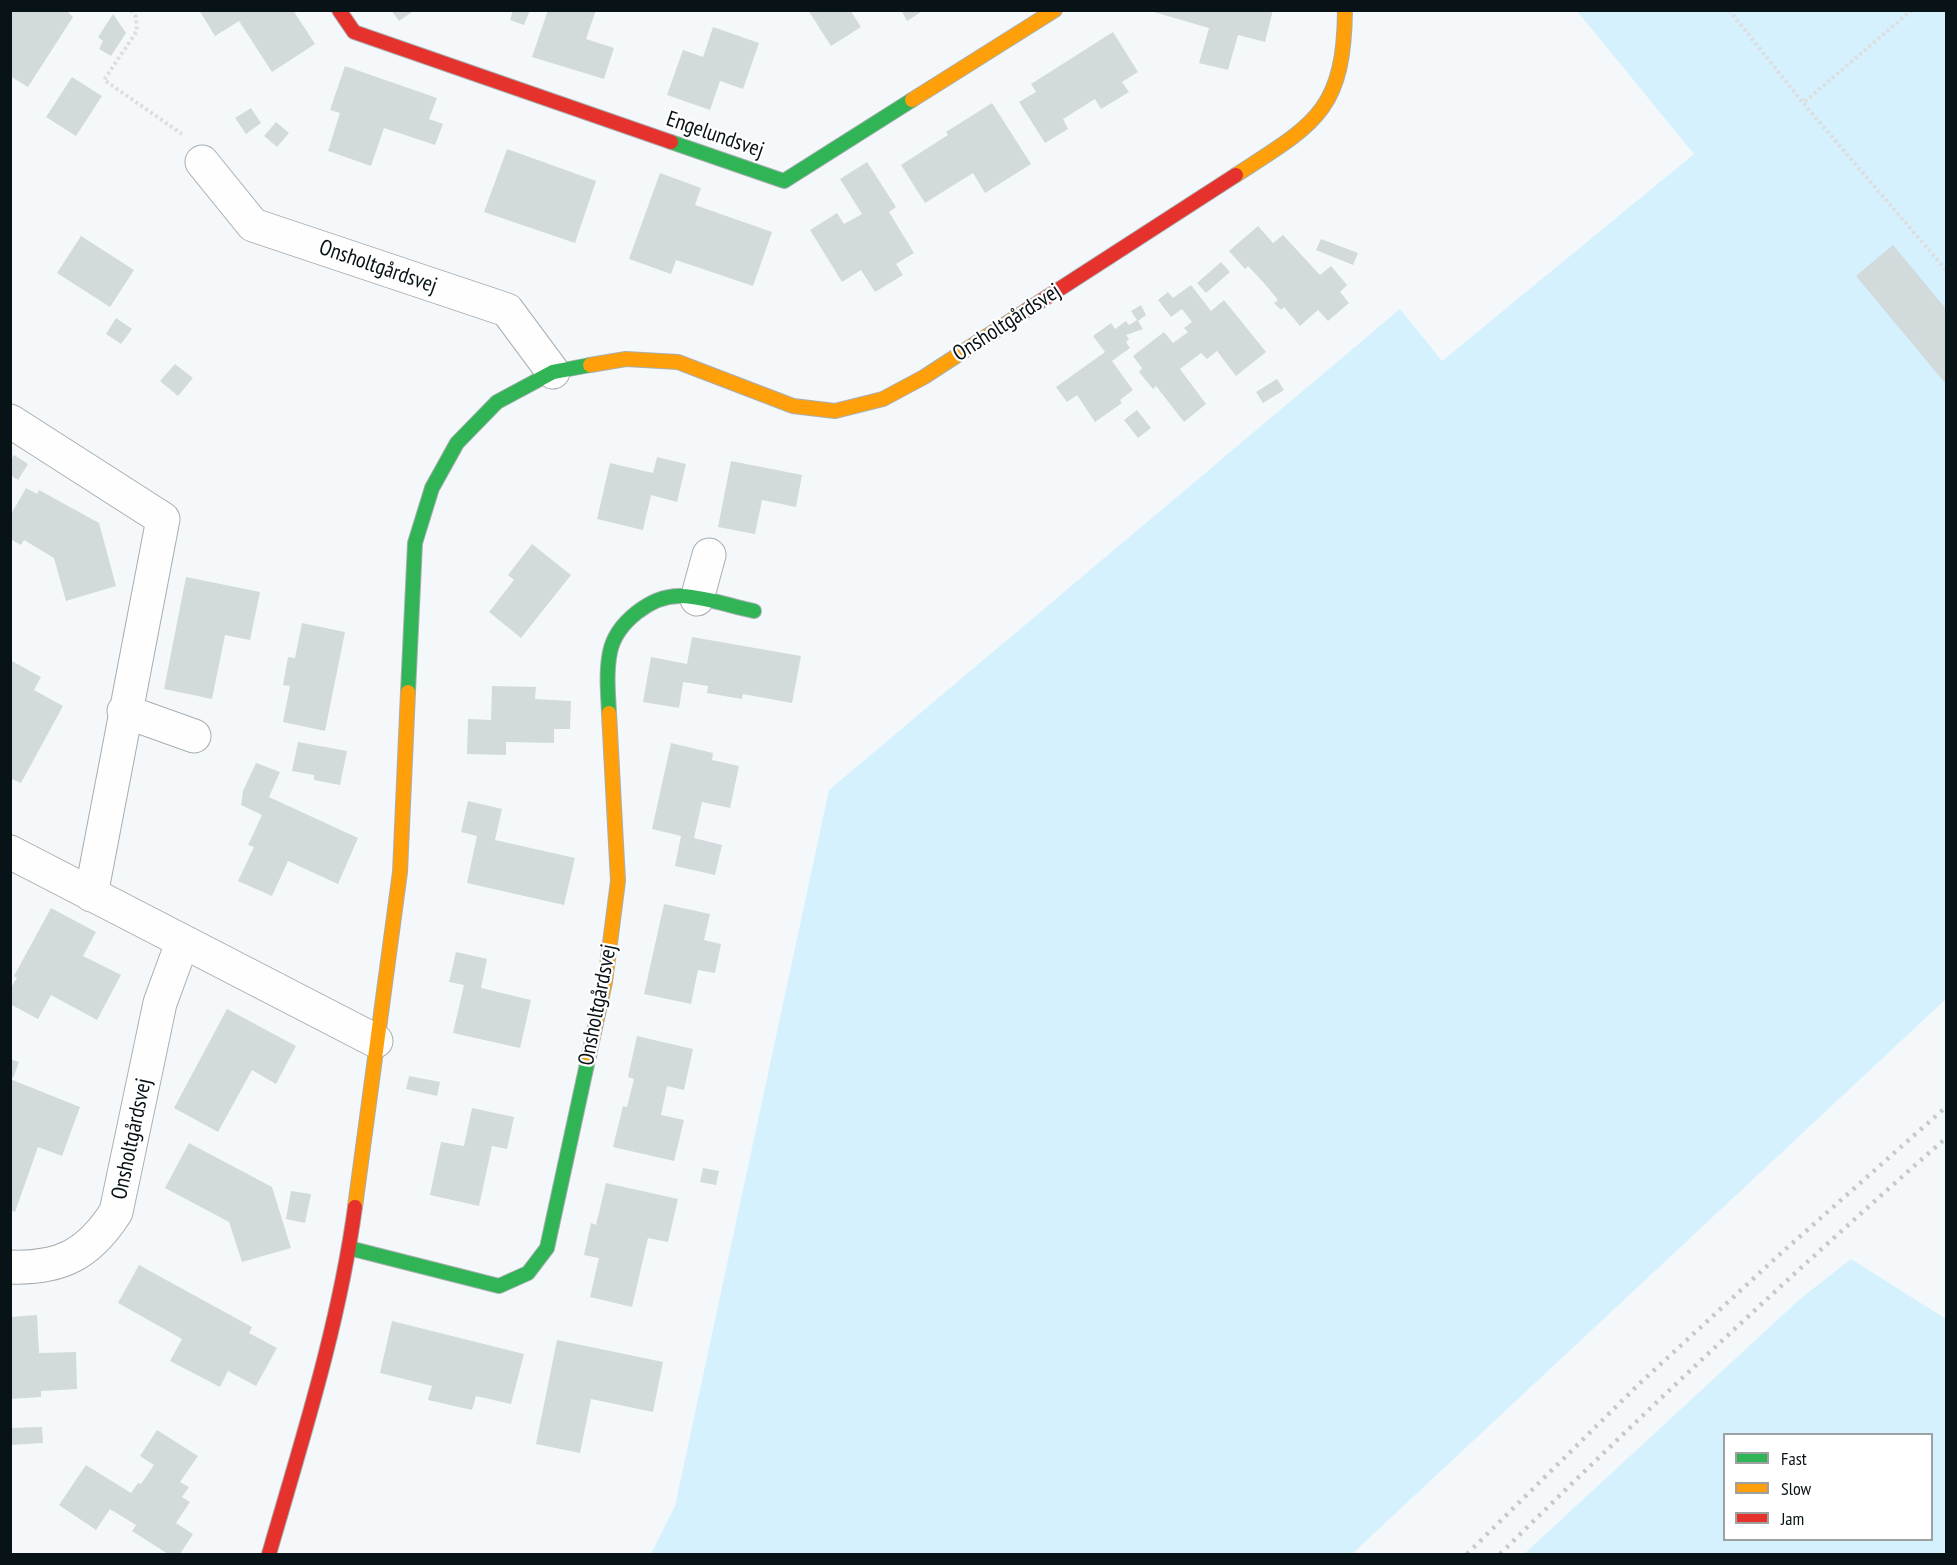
<!DOCTYPE html>
<html>
<head>
<meta charset="utf-8">
<style>
  body { margin:0 }
  #map { position:relative; width:1957px; height:1565px; overflow:hidden; background:#f5f8fa; font-family:"PT Sans Narrow",sans-serif }
  canvas { display:block }
  .frame { position:absolute; inset:0; border:12px solid #081317; pointer-events:none }
  .legend { position:absolute; left:1723px; top:1433px; width:210px; height:108px; box-sizing:border-box; background:#fff; border:2px solid #9ca1a2; margin:0; padding:8px 10px; list-style:none; font-size:18px; color:#081317 }
  .legend li { display:flex; align-items:center; gap:12px; height:30px }
  .legend b { width:30px; border:2px solid #9ca1a2 }
</style>
</head>
<body>
<div id="map">
<canvas width="1957" height="1565"></canvas>
<div class="frame"></div>
<ul class="legend">
<li><b style="height:8px;background:#30b455"></b>Fast</li>
<li><b style="height:8px;background:#ff9f0a"></b>Slow</li>
<li><b style="height:8px;background:#e5322d"></b>Jam</li>
</ul>
</div>
<script>
const c = document.querySelector('canvas').getContext('2d');
c.lineJoin = 'round';
function fillPath(path, color) {
  c.fillStyle = color;
  c.fill(path, 'evenodd');
}
function trace(path, color, width, dash) {
  c.strokeStyle = color;
  c.lineWidth = width;
  c.lineCap = dash ? 'butt' : 'round';
  c.setLineDash(dash || []);
  c.stroke(path);
}
function label(font, color, halo, rows, align = 'center') {
  c.font = font + ' "PT Sans Narrow",sans-serif';
  c.lineWidth = 4.5;
  c.setLineDash([]);
  c.textBaseline = 'middle';
  c.strokeStyle = halo;
  c.fillStyle = color;
  for (const [text, x, y, turn = 0] of rows) {
    c.save();
    c.translate(x, y);
    c.rotate((+turn || 0) * Math.PI / 180);
    c.textAlign = isNaN(turn) ? turn : align;
    if (halo) c.strokeText(text, 0, 0);
    c.fillText(text, 0, 0);
    c.restore();
  }
}
const green = new Path2D(`
  M1577,11H1946V999L1352,1554H651L675,1506L829,790L1400,309L1442,361L1694,154Z
  M1851,1259L1946,1319V1554H1524L1800,1299ZM1932,1434V1540H1724V1434Z`);
const building = new Path2D(`
  M10,10H66L73,17L28,87L10,76Z
  M199,10H293L315,44L272,72L239,21L215,36Z
  M391,10H415L399,21Z
  M513,10H530L524,25L510,20Z
  M548,10H596L586,39L614,48L604,79L532,57Z
  M808,10H850L861,27L831,46Z
  M901,10H924L907,21Z
  M1147,10H1273L1265,42L1238,35L1228,70L1199,63L1209,28Z
  M113,14L126,33L111,56L99,49L103,41L98,37Z
  M713,27L759,43L743,89L720,81L710,110L667,95L683,50L703,57Z
  M1113,32L1138,72L1122,82L1129,92L1101,109L1095,99L1063,119L1068,129L1045,143L1019,102L1036,92L1031,84Z
  M345,66L437,98L429,119L443,124L435,145L384,128L371,166L328,151L340,113L330,110Z
  M72,77L102,96L76,136L46,117Z
  M992,103L1031,164L985,193L973,173L925,203L901,165L948,135L946,132Z
  M251,108L261,123L246,134L235,118Z
  M276,122L289,133L277,147L264,136Z
  M507,149L596,181L575,243L484,212Z
  M867,162L896,207L889,212L914,253L896,264L903,275L875,292L861,270L842,282L810,230L837,213L844,224L862,214L840,179Z
  M660,173L701,188L695,205L772,232L753,286L676,260L671,274L629,259Z
  M1258,226L1273,243L1283,235L1320,275L1331,266L1347,285L1340,292L1349,303L1328,321L1318,310L1300,326L1284,307L1281,310L1274,303L1278,300L1264,283L1248,266L1245,269L1229,251Z
  M81,236L134,270L110,307L57,273Z
  M1321,239L1358,253L1353,265L1316,250Z
  M1893,245L1946,309V384L1856,276Z
  M1221,262L1230,272L1206,293L1197,283Z
  M1191,285L1211,311L1224,300L1266,352L1236,376L1217,351L1207,359L1201,353L1180,369L1206,404L1184,422L1156,386L1153,389L1139,372L1142,368L1133,356L1164,332L1173,343L1188,332L1184,328L1192,322L1182,309L1171,317L1158,300L1168,292L1173,298Z
  M1141,305L1146,315L1138,321L1143,329L1126,335L1129,339L1126,342L1130,348L1112,361L1133,390L1120,400L1122,403L1095,422L1077,395L1067,402L1056,387L1105,352L1093,336L1111,323L1115,329L1126,321L1129,325L1137,320L1131,311Z
  M116,318L132,329L121,344L106,334Z
  M175,364L193,378L178,396L160,381Z
  M1277,379L1284,390L1263,403L1256,392Z
  M1137,410L1151,428L1138,438L1124,420Z
  M14,455L28,464L18,480L10,475V460Z
  M657,457L686,464L677,502L651,495L643,530L597,519L610,463L653,473Z
  M731,461L802,475L796,507L762,500L755,534L718,527Z
  M26,488L37,494L39,490L99,523L116,586L66,601L54,558L24,540L21,545L10,539V516Z
  M532,544L571,575L521,638L489,612L514,580L508,575Z
  M186,577L260,592L250,640L225,635L212,699L164,689Z
  M302,623L345,632L325,731L283,722L290,686L283,685L288,657L295,658Z
  M692,637L801,656L792,703L743,694L742,699L707,693L708,686L683,682L679,708L643,702L651,657L687,664Z
  M10,660L41,677L34,690L63,706L21,783L10,778Z
  M492,686L536,687L535,699L571,701L570,729H554V743L506,742V755L467,754L468,719L491,720Z
  M298,742L347,751L340,785L314,780V775L292,771Z
  M671,743L713,753L712,760L739,766L730,808L702,802L694,838L722,845L715,875L675,866L681,836L652,829Z
  M256,763L280,772L269,797L358,838L338,884L288,861L272,896L238,881L254,847L248,845L262,815L241,805L243,791Z
  M468,801L502,809L495,840L575,858L564,905L467,883L477,836L461,832Z
  M664,904L710,914L704,940L721,944L715,973L698,970L691,1004L644,994Z
  M51,908L96,932L83,956L121,975L97,1020L51,995L38,1019L10,1004V989L17,978L14,976Z
  M456,952L487,959L481,988L531,1000L520,1048L453,1033L464,985L449,982Z
  M227,1009L296,1046L276,1084L252,1070L218,1132L174,1108Z
  M637,1036L693,1049L684,1090L667,1086L661,1115L684,1120L674,1161L613,1147L623,1106L627,1107L634,1079L628,1077Z
  M10,1059L19,1062L13,1078L10,1077Z
  M409,1076L440,1082L437,1096L406,1089Z
  M10,1079L80,1107L62,1156L38,1147L15,1212L10,1210Z
  M472,1108L514,1117L507,1149L492,1146L479,1206L430,1195L441,1142L464,1146Z
  M189,1143L272,1187L291,1248L242,1262L229,1222L165,1188Z
  M703,1168L719,1171L716,1185L700,1182Z
  M606,1183L678,1199L668,1242L648,1238L632,1307L590,1297L599,1258L584,1255L591,1223L596,1225Z
  M291,1191L311,1194L305,1223L286,1219Z
  M139,1265L252,1327L249,1333L277,1348L256,1386L228,1371L220,1387L170,1361L182,1339L118,1303Z
  M37,1315L39,1353L76,1352L77,1389L41,1391V1397L10,1399V1317Z
  M392,1321L524,1354L511,1404L476,1396L472,1410L428,1400L432,1386L380,1373Z
  M557,1340L663,1362L653,1412L591,1399L580,1453L536,1444Z
  M42,1427L43,1443L10,1445V1428Z
  M157,1430L198,1456L180,1482L189,1487L182,1497L190,1502L176,1523L193,1534L180,1554H168L132,1531L136,1525L110,1509L96,1530L59,1505L86,1465L131,1493L138,1483L141,1484L154,1465L140,1456Z`);
const path = new Path2D(`
  M131,10L136,17L137,31L104,80L182,134
  M1729,10L1803,103
  M1912,10L1803,103L1946,270`);
const street = new Path2D(`
  M202,162L253,225L507,310L553,372
  M10,421L163,519L91,895
  M697,599L709,555
  M124,711L194,736
  M10,852L376,1041
  M10,1267C61,1269 89,1254 116,1212L160,1003L182,943`);
const fast = new Path2D(`
  M671,142L784,181L912,100
  M408,692L415,543L432,488L457,443L497,402L553,372L590,365
  M609,713C608,692 606,672 610,652C616,623 651,595 681,596C706,597 730,606 754,611
  M349,1248L499,1286L528,1273L547,1248L589,1055`);
const slow = new Path2D(`
  M912,100L1055,10
  M1236,175C1315,124 1344,111 1345,10
  M590,365L626,359L678,362L793,406L835,411L883,399L924,377L1027,310
  M589,1055L605,982L618,881L609,713
  M355,1207L400,872L408,692`);
const jam = new Path2D(`
  M339,10L354,32L671,142
  M1027,310L1236,175
  M269,1554C302,1440 339,1325 355,1207`);
const rail = new Path2D(`
  M1467,1554L1638,1385L1779,1255L1946,1107
  M1500,1554C1645,1411 1793,1272 1946,1138`);
const streetNames = [
  ["Engelundsvej",715,135,19],
  ["Onsholtgårdsvej",378,267,19],
  ["Onsholtgårdsvej",1007,323,-33],
  ["Onsholtgårdsvej",598,1005,-79],
  ["Onsholtgårdsvej",132,1139,-78]
];
fillPath(green, '#d5f1fd');
fillPath(building, '#d2dadc');
trace(street, '#a7aeb1', 35);
trace(fast, '#a7aeb1', 16);
trace(slow, '#a7aeb1', 16);
trace(jam, '#a7aeb1', 16);
trace(path, '#dddedf', 4, [3, 3]);
trace(street, '#fefefe', 33);
trace(fast, '#30b455', 14);
trace(slow, '#ff9f0a', 14);
trace(jam, '#e5322d', 14);
trace(rail, '#c7c8c9', 4.5, [3, 6]);
label('22px', '#081317', '#fff', streetNames);
</script>
</body>
</html>
